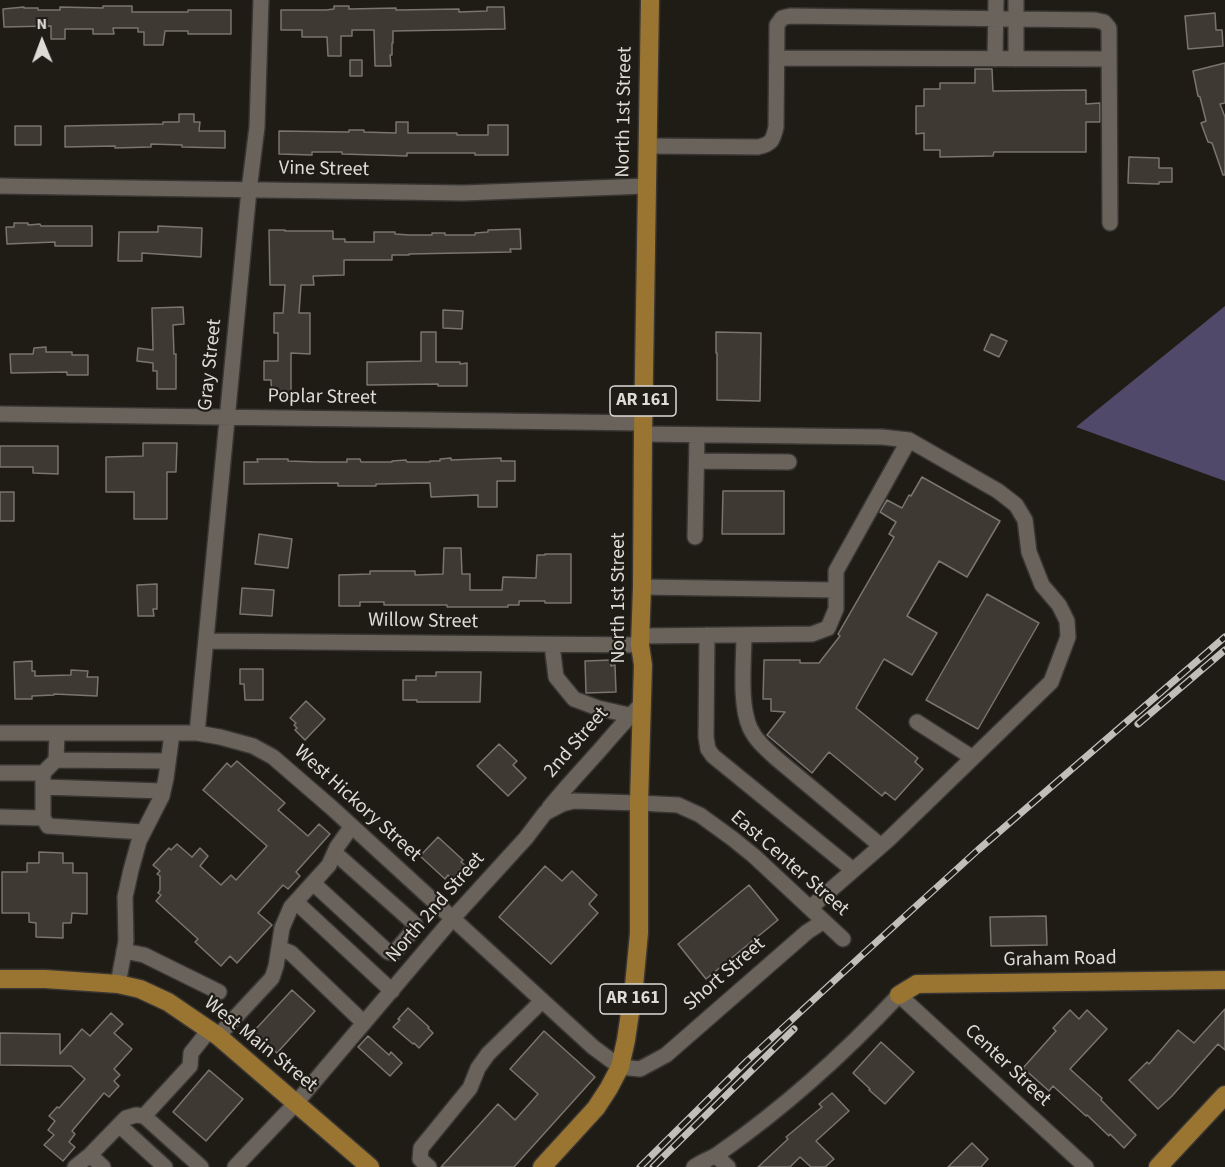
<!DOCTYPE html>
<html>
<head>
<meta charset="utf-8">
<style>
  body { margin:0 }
  #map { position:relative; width:1225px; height:1167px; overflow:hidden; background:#1f1b15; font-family:"Source Sans 3",sans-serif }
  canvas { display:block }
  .north { position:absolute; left:12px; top:12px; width:60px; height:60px; -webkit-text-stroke:4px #1f1b15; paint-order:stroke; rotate:359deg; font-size:16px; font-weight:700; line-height:24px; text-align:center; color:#dedbd7 }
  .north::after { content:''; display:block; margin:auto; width:21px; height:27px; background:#dedbd7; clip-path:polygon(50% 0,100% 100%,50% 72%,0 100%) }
</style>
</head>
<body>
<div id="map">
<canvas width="1225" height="1167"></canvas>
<div class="north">N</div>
</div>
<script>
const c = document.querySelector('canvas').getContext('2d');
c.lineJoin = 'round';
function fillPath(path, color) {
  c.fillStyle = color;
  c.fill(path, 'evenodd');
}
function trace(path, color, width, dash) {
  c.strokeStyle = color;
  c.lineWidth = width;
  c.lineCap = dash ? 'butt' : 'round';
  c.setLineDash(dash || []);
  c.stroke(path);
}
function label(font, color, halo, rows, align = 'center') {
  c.font = font + ' "Source Sans 3",sans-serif';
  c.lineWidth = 4.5;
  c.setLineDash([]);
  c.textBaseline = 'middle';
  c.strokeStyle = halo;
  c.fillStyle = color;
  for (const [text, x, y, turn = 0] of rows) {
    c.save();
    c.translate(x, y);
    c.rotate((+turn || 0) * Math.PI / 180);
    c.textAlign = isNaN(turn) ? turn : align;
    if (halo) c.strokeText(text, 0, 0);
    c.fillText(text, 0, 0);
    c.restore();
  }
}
const forest = new Path2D(`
  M1225,306V481L1076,427Z`);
const building = new Path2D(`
  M103,6H132V12H188V10H231V34H188V31H165L163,45H144V32H138V28H113L114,34H93V29H65V39H51V26L4,27L3,9L24,7V8H38V10H60V7L103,8Z
  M334,6H349V9L396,8V10L459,9V12L487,11V7H504L505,29L393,31V43H392V55H390L391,66H375L374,30H352V36H341V56H328L327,37H302V30H281V10H326L334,9Z
  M1215,13L1216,30H1222L1223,46L1188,49L1185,16Z
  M350,60H362V76H350Z
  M1225,63V103L1220,104L1225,117V175H1223L1212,143L1208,142L1201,123L1206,121L1200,97L1198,96L1193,71Z
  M975,69H992L993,91L1086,90V104L1100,103V122H1086V152H994L993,156L940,157V150H924V133L916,134V106H924V89H940V83H975Z
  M179,114H194V122H200L199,131H225V148L182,147V145L151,144V147L115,148V146L65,147V126L163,124V122H179Z
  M396,122H408V133H457V135H488V125H508V155H475V153H407V156L342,154V152H312V155L279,154V131L349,132V130H364V132L396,133Z
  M15,126H41V145H15Z
  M1129,157L1159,158V168H1172V182H1159V184L1128,183Z
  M14,223H28V225L40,224L41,226H92V246H55V242L7,244L6,227H14Z
  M158,226L202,228L201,257L142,253V261H118L119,232H158Z
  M520,229L521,249H510L511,252L409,254V255H392V260H344V275L313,276L314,285H301L299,313H310V354L291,353V397H272L271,380H264V361H278V333H274V313H283L285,285H270L269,230H285V231H333V239H345V242H374V232H395V234L409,235H432V233H445V235H475V233L488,232V230Z
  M183,307L184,324L173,325L174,354H176V389H157V371H153V363L137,361L138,348L153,350L152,308Z
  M443,310L463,311L462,329L443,328Z
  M421,332H436V362H460V364L467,363V386H438V384L367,385V362L421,361Z
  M716,332L761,333L760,401L717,400V353H716Z
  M991,334L1007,341L999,357L984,350Z
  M46,347V352H72V355H88V375H67V372L11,373L10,354H33L34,348Z
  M143,443H177L176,472H167V519H134V492H106V457L143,456Z
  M0,446H58V474L33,473V467H0Z
  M451,458V460L501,458V461H515V481H497V507H478V495L431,497L430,483L376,484V486H338V483L244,484V462H258L257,459H288V461L317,462H347V459H360L361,462H392V461L406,460L407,462H430V461H440V459Z
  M922,477L1000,521L967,577L939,561L907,616L937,633L912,675L884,659L856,708L918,758L915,762L923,769L895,800L885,792L882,796L829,752L812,773L767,735L785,712L771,711V699H763L764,660H800V663H819L840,636L838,634L894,537L889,534L896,522L880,512L887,500L902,508L909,495L911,496Z
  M723,491H784V534H722Z
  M0,492H14V521H0Z
  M259,534L292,539L288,568L255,564Z
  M444,548H461L462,574H470V590H502L503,577L536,578L537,555H545V554H571V603H545V601H519V605H508V607H447V605H384V602H360V606H339V575L370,574V571H415V575L443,574Z
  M157,584V609H153L154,616H138L137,585Z
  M242,588L274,590L272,616L240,614Z
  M987,594L1039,623L978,729L926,700Z
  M611,660V666L615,665L616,692L586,693L585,661Z
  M32,661V671H35V676L71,675V670L88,671L87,677H98L97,696L54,694V695L32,696V699H15L14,662Z
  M240,669H263V700H245L244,684H240Z
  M436,672H481L480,702H417V700H403V680H416V676H436Z
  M306,701L325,719L305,740L295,730L297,728L294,725L296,723L290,718Z
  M499,744L517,761L513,765L526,778L508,796L477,766Z
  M237,761L285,803L278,810L308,836L319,824L330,834L296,872L300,876L288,889L283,885L258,913L272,925L237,963L230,956L221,966L195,942L198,939L156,901L161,895L158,893L160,890V876L157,874L160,871L153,865L169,848L171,850L177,844L192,857L200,848L208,856L200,866L221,885L231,875L236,880L267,846L203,790L227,763L231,767Z
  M438,837L463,860L461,862L465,865L452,879L448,875L445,879L420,856Z
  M39,852L63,853V863H73V873H87V914L72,913L71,923H63V938L36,937V923L29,922V913H2V872H27V863H39Z
  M545,866L562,881L572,871L597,895L589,904L598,913L551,964L499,917Z
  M749,885L778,920L706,979L678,944Z
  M1046,916L1047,945L991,946L990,917Z
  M292,990L315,1011L277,1053L253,1032Z
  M408,1008L429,1027L428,1028L433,1033L419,1048L414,1043L413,1044L393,1027L400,1020L398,1019Z
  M1225,1009V1050L1218,1044L1172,1096L1158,1109L1129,1080L1147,1062L1149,1064L1178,1030L1194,1043Z
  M1070,1010L1079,1019L1087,1010L1107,1029L1070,1069L1102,1098L1101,1100L1136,1135L1124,1148L1110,1134L1109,1136L1087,1115L1086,1116L1053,1086L1049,1091L1023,1068L1056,1031L1053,1028Z
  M111,1013L123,1024L114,1033L132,1049L114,1069L120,1075L114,1081L119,1086L109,1097L104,1093L72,1131L75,1134L69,1142L75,1147L63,1161L44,1145L54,1135L48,1130L55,1121L49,1116L57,1107L59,1108L85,1079L71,1066L0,1065V1033L60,1034V1054L82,1029L90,1036Z
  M544,1031L595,1077L514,1167H441L498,1104L515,1120L538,1094L510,1069Z
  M368,1036L389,1055L391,1052L402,1063L390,1076L358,1047Z
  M881,1042L914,1072L885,1104L869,1090L870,1089L853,1073Z
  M209,1070L243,1099L206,1141L173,1112Z
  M832,1093L849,1111L816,1141L834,1159L825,1167H811L800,1157L790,1167H758L788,1139L786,1137L822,1107L819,1104Z
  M972,1143L988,1159L981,1167H948Z`);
const minor = new Path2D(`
  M777,58L1109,59
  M995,59L996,0
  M1016,59V0
  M647,146L758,147C772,144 773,140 776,127L777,25L782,18L790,16L1095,20L1104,22L1109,28L1110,223
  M0,186L463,193L646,186
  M0,414L643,423
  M643,434L882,437L909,440L998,491L1016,505L1025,520L1029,552L1042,585L1059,605L1067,621L1068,637L1051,682L889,839L810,908
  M697,461L789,462
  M695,537L697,435
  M642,587L836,590
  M707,635L706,737L708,749L713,756L853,870
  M744,635C744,661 739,704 750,728C756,741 767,750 777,759L881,846
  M641,636L812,634L828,628L836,609V571L909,440
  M206,641L640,645
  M552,645L556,677L574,699L598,708L629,715
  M917,722L973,758
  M0,733H197L220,737L253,746L273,757L332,808L593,1047L620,1067L640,1069L666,1055L807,932L824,921
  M197,733L249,190L257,127L261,0
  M57,734L56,760L168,761
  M0,773H43
  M43,787L163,791
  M549,808C565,788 582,770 599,751C613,735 627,718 643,703
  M0,817L43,818L48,826L143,832
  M43,818V773L56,760
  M313,883L388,952L394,953L414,929L415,924L335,853
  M296,902L392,991
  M279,948L291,953L364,1023
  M124,951L144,955L219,992
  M118,984L126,941L125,897L131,870L139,841L162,796L166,778L172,734
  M218,1036L272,978L276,966L282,928L291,907L329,865L337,847L352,826
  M144,1116L201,1167
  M119,1125L165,1167
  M90,1155L103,1167
  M716,1156L728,1167
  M75,1167L90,1155L126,1118L136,1115L144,1116L190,1066L191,1053L210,1029
  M235,1167L296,1103L453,918L526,838L545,813L562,804L574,801L639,803L678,805L700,815L733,839L754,856L843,939
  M429,1167L420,1159L421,1148L470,1088L478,1068L488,1054L542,1001
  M694,1167C701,1162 710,1159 718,1154C784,1108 844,1054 899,995L1086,1167`);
const major = new Path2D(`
  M0,979H45L118,984L140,989L168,1002L218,1036L370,1167
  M899,995L917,984L1225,980
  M542,1167L596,1108L609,1088L620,1067L626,1040L634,986L639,933V803L643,665L640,645L642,587L643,434L650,0
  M1158,1167L1225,1095`);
const rail = new Path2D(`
  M1138,724L1225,650
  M640,1167L747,1061L861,956L978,850L1225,637
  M653,1167L794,1029`);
const shields = [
  [643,401,66],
  [633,999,66]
];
const shieldNames = [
  ["AR 161",643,401],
  ["AR 161",633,999]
];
const streetNames = [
  ["North 1st Street",625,112,-89],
  ["Vine Street",324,170,1],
  ["Gray Street",211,365,-84],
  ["Poplar Street",322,398,1],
  ["North 1st Street",620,598,-90],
  ["Willow Street",423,622,1],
  ["2nd Street",577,743,-49],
  ["West Hickory Street",357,804,42],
  ["East Center Street",789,864,41],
  ["North 2nd Street",436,908,-49],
  ["Graham Road",1060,960,-1],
  ["Short Street",725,975,-41],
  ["West Main Street",260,1045,39],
  ["Center Street",1007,1066,43]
];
fillPath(forest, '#514969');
fillPath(building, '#3e3a33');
trace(building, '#7a756e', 1.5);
trace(minor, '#383532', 18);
trace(major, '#383532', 21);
trace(minor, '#69635c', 15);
trace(major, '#9a7531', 18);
trace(rail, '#c1beba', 7);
trace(rail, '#1f1b15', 4.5, [14]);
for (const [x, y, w] of shields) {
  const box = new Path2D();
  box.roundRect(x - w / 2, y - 15, w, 30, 4.5);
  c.fillStyle = '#1f1b15';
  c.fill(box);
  trace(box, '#dedbd7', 1.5);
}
label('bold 18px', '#dedbd7', null, shieldNames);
label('20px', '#dedbd7', '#1f1b15', streetNames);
</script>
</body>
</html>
